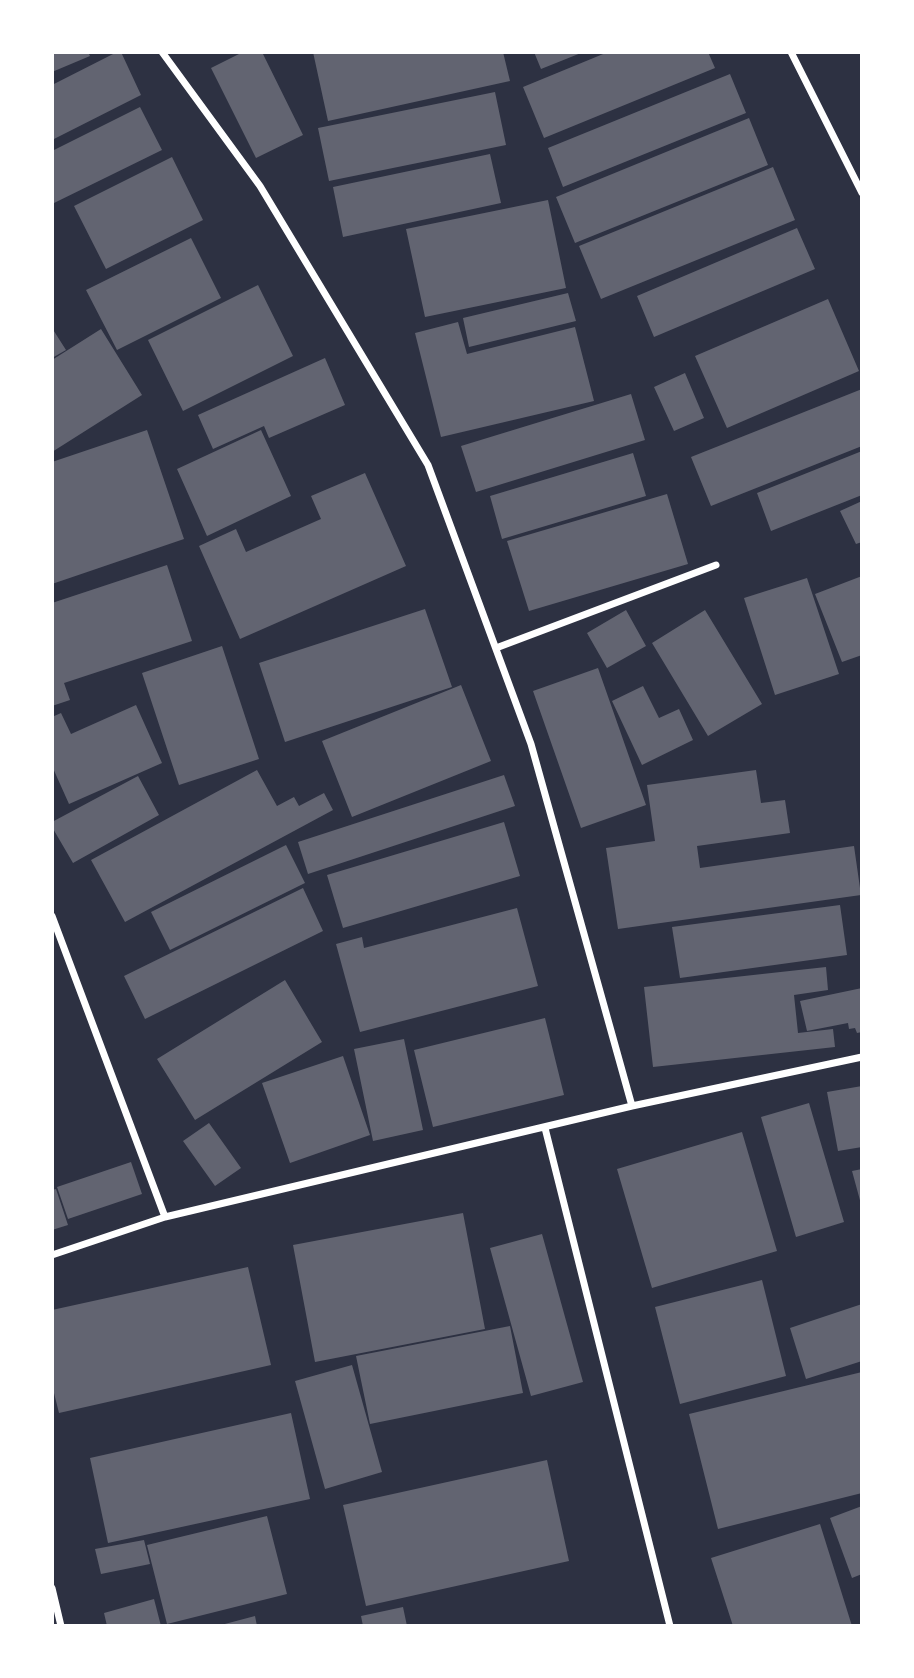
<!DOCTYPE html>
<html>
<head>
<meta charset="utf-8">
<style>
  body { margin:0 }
  #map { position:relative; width:914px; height:1678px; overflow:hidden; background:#2d3142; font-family:Helvetica,sans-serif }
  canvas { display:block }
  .frame { position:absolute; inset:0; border:54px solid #fff; pointer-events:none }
</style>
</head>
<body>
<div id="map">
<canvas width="914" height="1678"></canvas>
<div class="frame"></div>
</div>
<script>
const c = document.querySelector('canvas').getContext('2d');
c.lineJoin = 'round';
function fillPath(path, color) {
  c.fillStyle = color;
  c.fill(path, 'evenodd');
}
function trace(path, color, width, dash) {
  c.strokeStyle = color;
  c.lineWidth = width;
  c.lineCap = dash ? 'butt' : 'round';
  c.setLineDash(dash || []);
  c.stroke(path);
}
const building = new Path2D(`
  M52,52H88L90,56L52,72Z
  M117,52H121L141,95L52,140V85Z
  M243,52H262L303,135L256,158L211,68Z
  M313,52H503L510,81L328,121Z
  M534,52H581V53L541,69Z
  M608,52H708L715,68L544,138L523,87Z
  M730,74L746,113L563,187L548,148Z
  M495,92L506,145L329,181L318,128Z
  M140,107L162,150L52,204V151Z
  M749,118L768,165L575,243L556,197Z
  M490,154L501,203L343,237L333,187Z
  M172,157L203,220L106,269L74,206Z
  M773,167L795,220L601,299L579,246Z
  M548,200L566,288L425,317L406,229Z
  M797,228L815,269L654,337L637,296Z
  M191,238L221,298L117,350L86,290Z
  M258,285L293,356L183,411L148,340Z
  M568,293L576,321L469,347L463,318Z
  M828,299L859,371L727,428L695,356Z
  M458,322L467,354L575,327L594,401L441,437L415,333Z
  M52,328L66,350L52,358Z
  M101,329L142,395L52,452V360Z
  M325,358L345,405L269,438L264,426L213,449L198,415Z
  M685,373L704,418L674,431L654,387Z
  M862,389V446L711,506L691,457Z
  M631,394L645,440L476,492L461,446Z
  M147,430L184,539L52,584V462Z
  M261,430L291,496L207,536L177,469Z
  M862,451V495L771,531L757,493Z
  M633,453L646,496L502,539L490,496Z
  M365,473L406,566L240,639L199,546L236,529L246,552L321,519L311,496Z
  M667,494L688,564L529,611L507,541Z
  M862,501V542L856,544L840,511Z
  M167,565L192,641L64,683L70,700L52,706V603Z
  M862,576V655L842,662L815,594Z
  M807,578L839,674L775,695L744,598Z
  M425,609L452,687L285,742L259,663Z
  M626,610L646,646L607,668L587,633Z
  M705,610L762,704L708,736L652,643Z
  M222,646L259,759L179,785L142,673Z
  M598,668L646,805L581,828L533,691Z
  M461,685L491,761L352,817L322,741Z
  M643,686L659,718L679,709L693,740L642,765L612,701Z
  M136,705L162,763L69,804L52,766V717L61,713L71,734Z
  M257,770L277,806L294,797L299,806L324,793L333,810L125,922L91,860Z
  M756,770L761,803L785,800L790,833L697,846L700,868L854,846L861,895L618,929L606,848L655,841L647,785Z
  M504,775L515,806L308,874L298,842Z
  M138,776L159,815L73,863L52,827V822Z
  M504,822L520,876L343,928L327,875Z
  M286,845L305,883L170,950L151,912Z
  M303,888L323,931L145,1019L124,976Z
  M840,905L847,955L680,978L672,927Z
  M517,908L538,986L360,1032L336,944L362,937L364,948Z
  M826,967L828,990L794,995L798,1033L833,1029L835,1047L653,1067L644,987Z
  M285,980L322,1042L195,1120L157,1059Z
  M862,988V1032L857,1033L855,1028L849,1029L848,1023L807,1031L800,1001Z
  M545,1018L564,1095L433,1127L414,1050Z
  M404,1039L423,1130L373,1141L354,1049Z
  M343,1056L370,1135L290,1163L262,1083Z
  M862,1086V1147L838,1151L827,1092Z
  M809,1103L844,1222L796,1237L761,1117Z
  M209,1123L241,1168L215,1186L183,1141Z
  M742,1132L777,1251L652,1288L617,1169Z
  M131,1162L142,1194L68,1219L57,1187Z
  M862,1169V1203L861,1204L852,1171Z
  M56,1189L68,1225L52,1230V1190Z
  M463,1213L485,1329L315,1362L293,1245Z
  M542,1234L583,1382L531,1396L490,1248Z
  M248,1267L271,1365L59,1413L52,1385V1310Z
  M762,1280L786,1376L680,1404L655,1307Z
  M862,1304V1361L806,1379L790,1328Z
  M510,1326L523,1393L370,1424L356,1356Z
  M352,1365L382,1472L325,1489L295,1381Z
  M862,1372V1493L718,1529L689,1414Z
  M291,1413L310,1499L108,1543L90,1458Z
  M547,1460L569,1561L366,1606L343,1505Z
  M862,1506V1574L852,1578L830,1518Z
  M267,1516L287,1594L167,1624L147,1545Z
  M820,1524L852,1626H733L711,1558Z
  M144,1540L150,1564L101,1574L95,1549Z
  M154,1599L161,1626H107L104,1613Z
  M403,1607L407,1626H363L361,1616Z
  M255,1616L257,1626H221V1625Z`);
const minor = new Path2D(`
  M162,52L260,186L428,465L531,744L632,1106
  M791,52L862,193
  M496,648L716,565
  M52,916L165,1217
  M545,1128L670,1626
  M52,1255L165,1217L632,1106L862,1057
  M52,1588L61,1626`);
fillPath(building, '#626471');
trace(minor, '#fff', 7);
</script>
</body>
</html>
